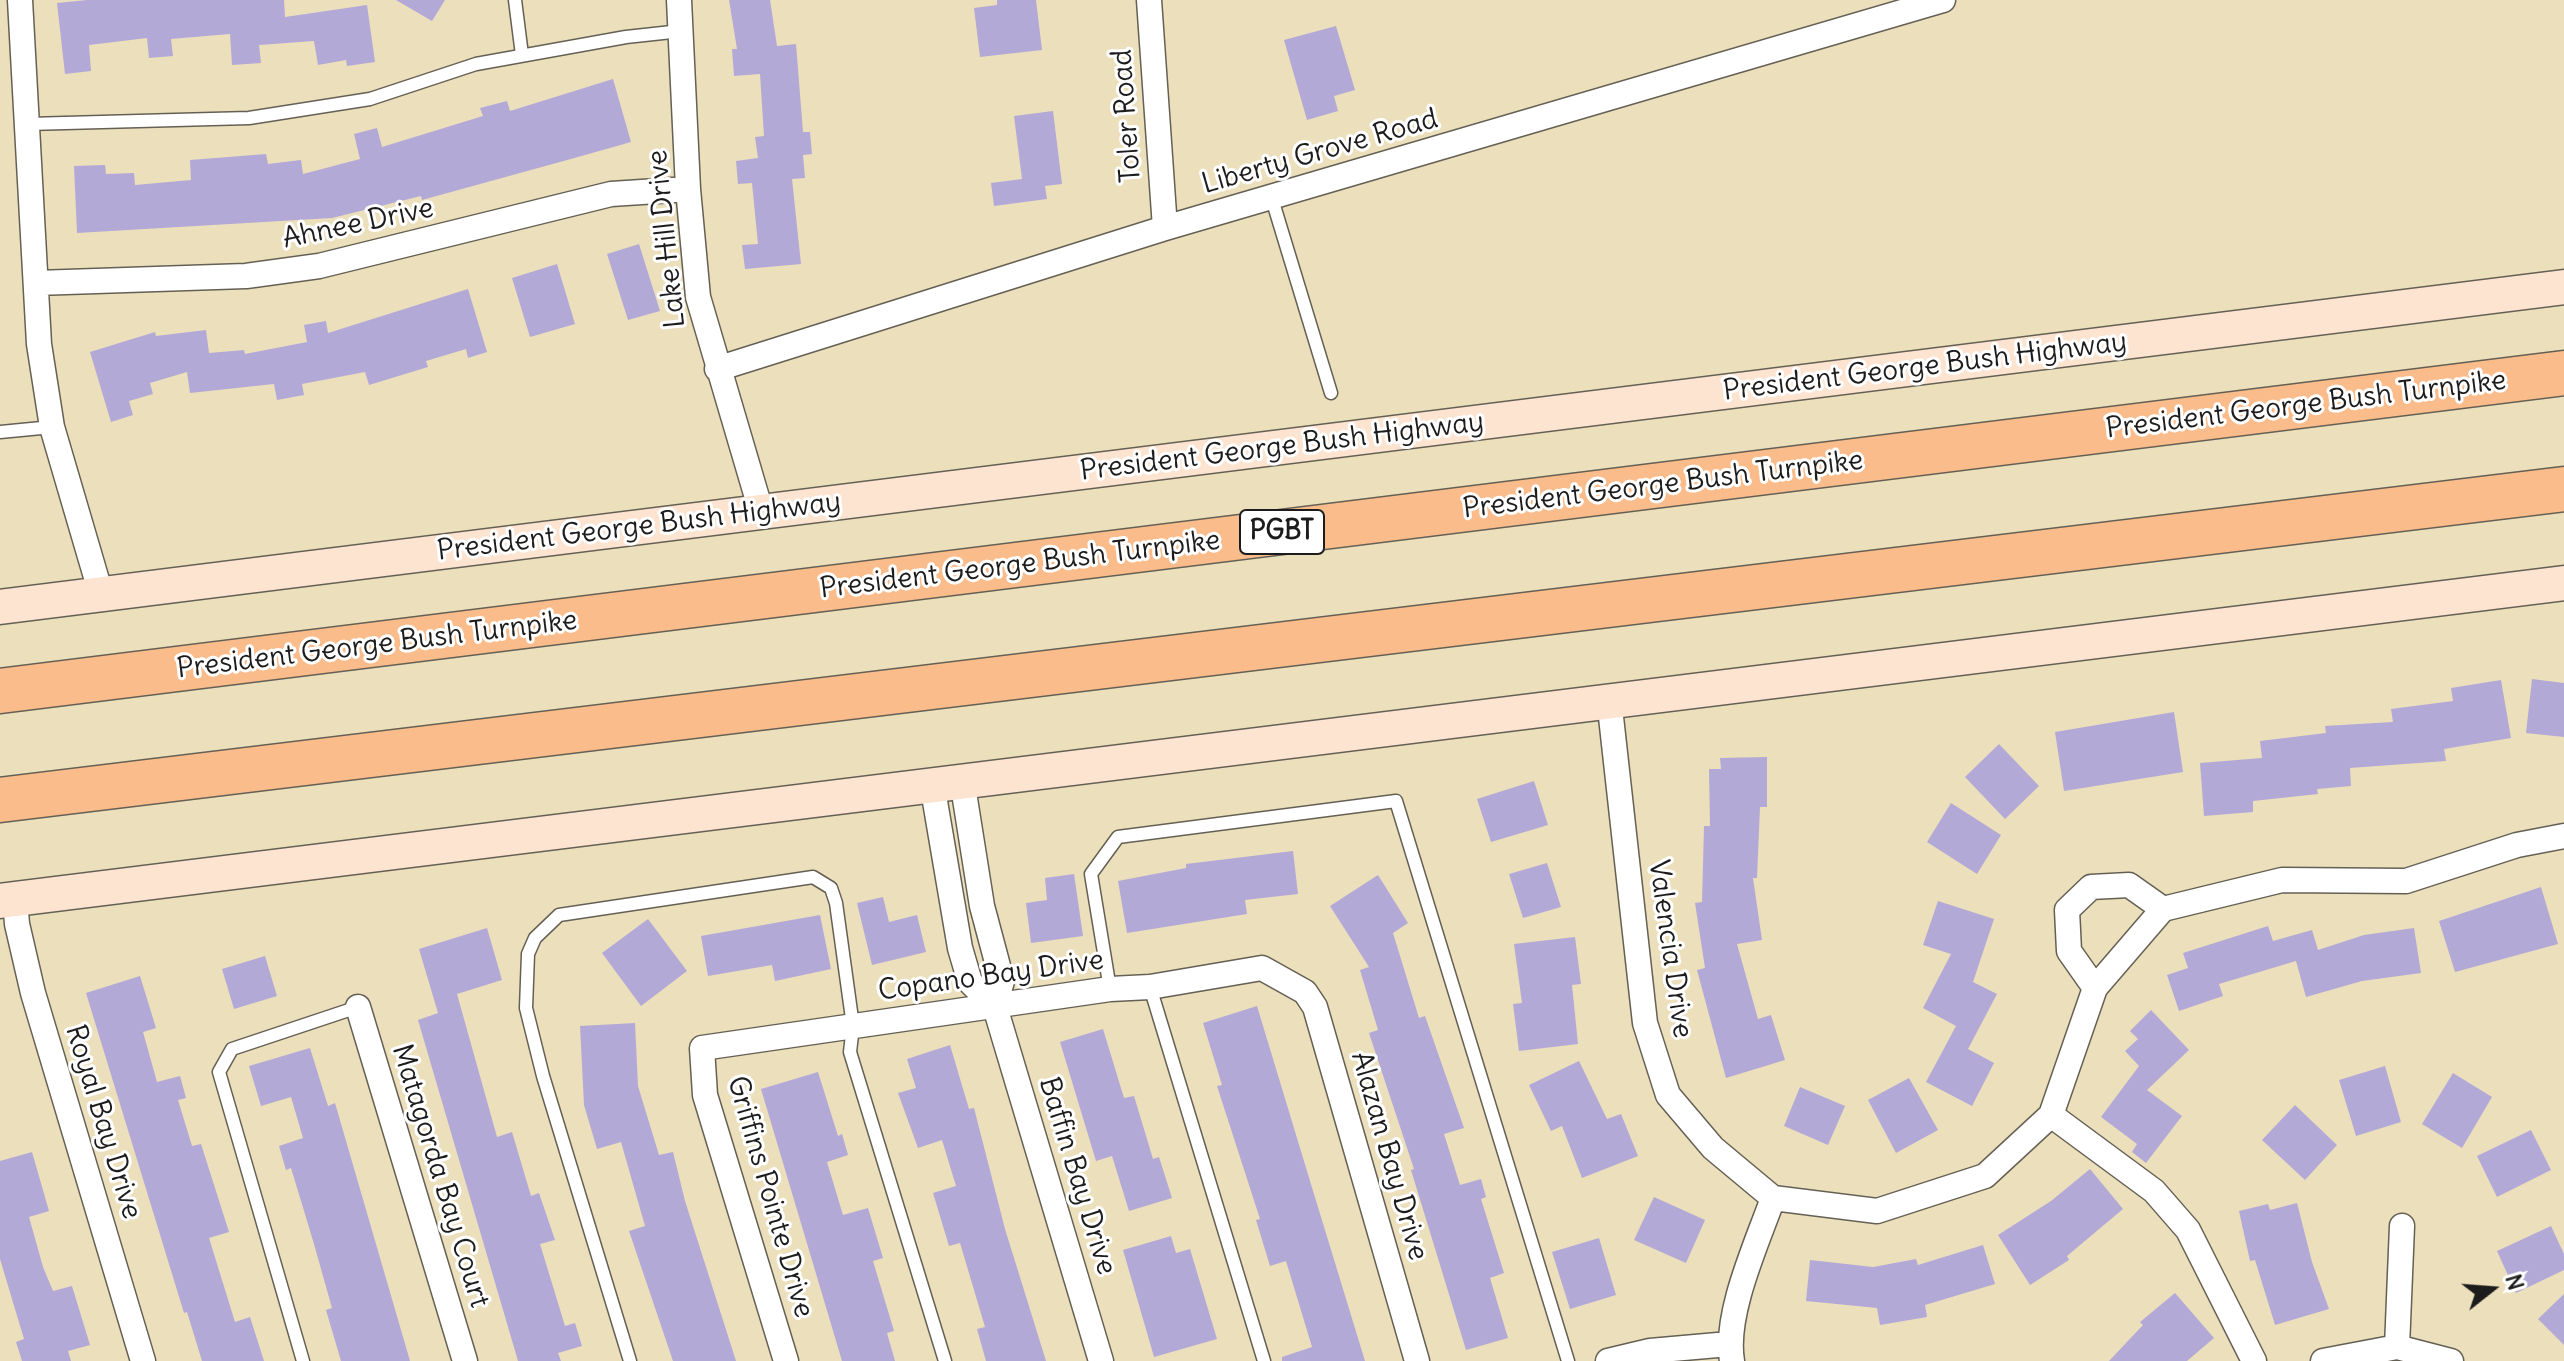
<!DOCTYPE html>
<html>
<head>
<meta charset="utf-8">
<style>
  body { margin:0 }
  #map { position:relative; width:2564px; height:1361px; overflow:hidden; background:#ecdfbc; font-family:Delius,sans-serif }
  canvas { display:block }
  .north { position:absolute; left:2452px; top:1249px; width:80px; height:80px; -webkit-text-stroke:6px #fff; paint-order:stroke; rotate:73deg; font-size:22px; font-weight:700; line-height:32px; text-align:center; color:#1c1c1c }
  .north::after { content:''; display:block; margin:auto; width:28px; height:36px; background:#1c1c1c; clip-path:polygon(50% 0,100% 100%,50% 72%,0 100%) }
</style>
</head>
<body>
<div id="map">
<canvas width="2564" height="1361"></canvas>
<div class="north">N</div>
</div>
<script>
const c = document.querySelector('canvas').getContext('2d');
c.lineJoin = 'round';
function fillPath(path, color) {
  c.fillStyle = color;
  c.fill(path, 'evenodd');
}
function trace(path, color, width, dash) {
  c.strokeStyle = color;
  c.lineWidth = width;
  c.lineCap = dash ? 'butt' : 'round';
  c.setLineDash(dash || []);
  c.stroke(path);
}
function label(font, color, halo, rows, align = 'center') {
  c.font = font + ' Delius,sans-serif';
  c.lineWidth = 6;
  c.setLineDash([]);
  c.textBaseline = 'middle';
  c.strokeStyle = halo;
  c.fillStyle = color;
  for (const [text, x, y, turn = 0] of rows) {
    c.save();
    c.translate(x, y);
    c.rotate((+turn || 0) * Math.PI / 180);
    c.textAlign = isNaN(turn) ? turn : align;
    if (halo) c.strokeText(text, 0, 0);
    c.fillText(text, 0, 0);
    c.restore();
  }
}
const building = new Path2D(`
  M87,0H284L285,17L367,5L375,62L347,66L346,60L318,65L314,41L259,45L261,63L232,65L230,34L171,39L173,56L149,58L147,38L89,45L91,71L65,74L57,3Z
  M396,0H445L432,21Z
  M729,0H770L777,46L796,44L803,132H810L812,154L803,155L805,178L792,179L801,264L745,269L742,245L758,244L752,183L738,184L736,161L758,158L755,137L764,136L760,74L734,76L732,49H737Z
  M997,0H1036L1042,50L980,57L974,8L997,5Z
  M1336,26L1355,90L1334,96L1338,111L1307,120L1284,40Z
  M613,79L631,142L578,157L422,200L421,196L332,218L77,233L74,166L105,165L106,174L134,173L135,185L191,180L190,160L266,154L268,164L301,160L303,174L360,159L354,134L377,128L382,147L483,116L480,108L507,101L510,111Z
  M1053,111L1062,184L1045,186L1047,199L994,206L991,183L1022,179L1014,116Z
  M639,244L660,311L628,320L607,254Z
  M557,264L575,324L530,337L512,278Z
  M468,289L487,352L468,358L466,349L426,361L428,367L369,385L365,372L302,384L304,395L277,400L274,384L190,393L187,372L150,383L153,394L129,401L133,415L111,422L90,352L155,332L156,336L206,330L209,353L244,350L245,354L307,342L304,325L326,321L328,333Z
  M2532,679L2564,683V737L2526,733Z
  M2501,680L2511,738L2444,749L2446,761L2350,768L2351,786L2317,789L2318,794L2253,801V812L2204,816L2200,763L2262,758L2260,741L2326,733L2325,726L2393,722L2391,709L2453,701L2451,688Z
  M2174,712L2183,772L2064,791L2055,732Z
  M1999,744L2039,786L2005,819L1965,777Z
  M1767,757V807H1760L1757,878H1753L1762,940L1737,944L1758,1019L1771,1015L1785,1060L1726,1078L1697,970L1705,968L1695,903L1702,902L1704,826H1710L1709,769H1721L1720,758Z
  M1534,781L1548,825L1491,842L1477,799Z
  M1951,803L2001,835L1977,874L1927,842Z
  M1293,851L1298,894L1245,900L1247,914L1127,933L1118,881L1186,868V864Z
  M1547,863L1561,907L1523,918L1509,874Z
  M1074,874L1083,936L1031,943L1026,903L1047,900L1045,878Z
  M1378,875L1408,923L1393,933L1419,1018L1425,1016L1464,1128L1444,1134L1460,1185L1481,1179L1486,1197L1481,1199L1504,1273L1490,1278L1508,1338L1466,1350L1411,1170L1414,1169L1369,1033L1378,1030L1360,970L1369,967L1330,906Z
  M2541,887L2558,944L2455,972L2439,921Z
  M883,897L889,922L917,915L926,952L872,965L857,903Z
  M1938,901L1994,919L1973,982L1997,994L1968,1049L1994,1063L1972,1106L1926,1082L1956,1026L1923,1008L1951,954L1923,945Z
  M820,915L831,969L775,981L772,965L708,976L701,936Z
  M648,919L687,971L641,1006L602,953Z
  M2268,926L2273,941L2312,930L2318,950L2364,935L2414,928L2421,973L2362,981L2306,997L2296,961L2219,984L2223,996L2179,1011L2167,975L2188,968L2183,953Z
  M487,928L502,980L457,994L497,1137L512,1132L531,1196L539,1193L555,1240L540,1244L565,1326L575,1323L582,1346L558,1353L561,1361H518L418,1020L438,1013L419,949Z
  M1575,937L1581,984L1572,985L1578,1044L1519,1051L1513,1004L1522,1003L1514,944Z
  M265,956L277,996L234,1009L222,969Z
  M140,976L156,1028L143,1032L157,1082L180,1076L186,1098L178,1100L192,1146L201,1144L229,1232L209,1238L235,1322L250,1317L264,1361H202L187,1312L184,1313L86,993Z
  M1257,1006L1310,1181L1365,1361H1282V1357L1312,1347L1286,1261L1270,1266L1256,1220L1260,1219L1217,1086L1222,1085L1203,1023Z
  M2151,1010L2189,1050L2147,1090L2182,1116L2146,1163L2132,1152L2137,1144L2101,1117L2139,1066L2125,1051L2138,1039L2130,1031Z
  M635,1023L638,1086L659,1155L673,1152L685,1201L736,1361H673L629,1231L645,1226L621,1142L597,1149L584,1105L580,1026Z
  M1103,1029L1124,1098L1134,1096L1153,1159L1159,1157L1172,1198L1129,1211L1112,1156L1096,1161L1060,1042Z
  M950,1045L969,1109L974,1108L1005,1229L1046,1361H986L977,1329L985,1327L960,1243L949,1246L933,1193L956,1186L942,1140L918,1148L898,1093L916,1088L907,1059Z
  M310,1048L328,1106L335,1103L410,1361H341L326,1310L332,1308L314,1244L291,1168L286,1170L279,1146L303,1138L291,1097L261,1106L249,1066Z
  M1579,1061L1607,1119L1621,1114L1638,1156L1582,1178L1562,1126L1551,1131L1529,1085Z
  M2385,1066L2401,1122L2356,1136L2339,1080Z
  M818,1072L838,1136L842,1134L848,1155L827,1162L843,1215L868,1208L883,1258L873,1261L894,1331L887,1333L895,1361H842L761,1089Z
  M2453,1073L2492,1097L2462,1148L2422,1124Z
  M1909,1078L1938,1130L1896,1153L1868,1100Z
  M1800,1087L1845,1106L1828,1145L1784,1126Z
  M2295,1105L2337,1145L2305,1180L2262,1140Z
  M2531,1130L2551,1170L2497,1197L2477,1156Z
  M32,1152L49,1211L29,1217L43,1267L53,1291L72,1286L90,1345L68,1351L71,1361H22L16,1342L24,1339L0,1259V1161Z
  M2090,1169L2123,1209L2067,1256L2069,1260L2030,1285L1998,1235L2051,1201Z
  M1654,1197L1705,1220L1686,1263L1634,1240Z
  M2297,1203L2312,1262L2329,1309L2275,1325L2255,1260L2250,1261L2239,1211L2268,1204L2270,1210Z
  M2551,1226L2564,1254V1270L2516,1293L2497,1251Z
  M1171,1236L1176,1253L1190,1249L1217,1339L1154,1357L1123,1250Z
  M1599,1238L1616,1295L1570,1309L1552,1252Z
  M1983,1245L1995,1284L1925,1305L1927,1317L1880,1325L1877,1308L1806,1301L1810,1260L1873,1267L1916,1259L1918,1265Z
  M2175,1293L2214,1338L2187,1361H2109L2143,1325L2140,1322Z
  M2564,1294V1345L2538,1319Z`);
const service = new Path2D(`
  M515,0L522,55
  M28,124L249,118L370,99L476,64L626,37L681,31
  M1272,199L1331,393
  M0,432L52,427
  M1150,987L1264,1361
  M1110,989L1091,874L1118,837L1396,801L1568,1361
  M303,1361L219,1072L232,1049L358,1007
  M630,1361L543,1076L526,1008L528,954L535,938L559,915L813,877L831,888L836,903L853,1026L850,1052L945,1361`);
const minor = new Path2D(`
  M20,0L39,344L52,427L101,594
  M679,0L688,189L698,297L761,511
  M1149,0L1165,228
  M36,283L246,276L319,266L611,194L688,189
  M717,369L1165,228L1943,0
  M1609,699L1645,1023L1668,1095L1713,1148L1773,1198L1877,1211L1985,1176L2051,1115L2095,988L2163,909L2282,880L2406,881L2517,845L2564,836
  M962,780L982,906L1002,981L995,1007
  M932,784L960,948L970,982L995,1007L1101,1361
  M15,899L17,924L33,993L143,1361
  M2095,988L2069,951L2067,910L2091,887L2129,885L2163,909
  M358,1007L465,1361
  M2051,1115L2154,1191L2188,1230L2254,1361
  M2397,1347L2402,1226
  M786,1361L705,1095L702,1048L1110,989L1150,987L1262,968L1305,992L1315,1007L1417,1361
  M1608,1361L1650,1351L1729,1344
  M1732,1361C1724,1314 1757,1243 1773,1198
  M2323,1361L2397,1347L2451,1361`);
const secondary = new Path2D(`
  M0,607L2564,287
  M0,901L2564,583`);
const motorway = new Path2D(`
  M0,691L2564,373
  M0,800L2564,489`);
const shields = [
  [1282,532,84]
];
const shieldNames = [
  ["PGBT",1282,532]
];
const streetNames = [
  ["Toler Road",1127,116,-94],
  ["Liberty Grove Road",1320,152,-16],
  ["Ahnee Drive",358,224,-12],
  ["Lake Hill Drive",667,239,-96],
  ["President George Bush Highway",1925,367,-7],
  ["President George Bush Turnpike",2306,405,-7],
  ["President George Bush Highway",1282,447,-7],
  ["President George Bush Turnpike",1663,485,-7],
  ["President George Bush Highway",639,527,-7],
  ["President George Bush Turnpike",1020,565,-7],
  ["President George Bush Turnpike",377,645,-7],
  ["Valencia Drive",1670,949,82],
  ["Copano Bay Drive",991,976,-8],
  ["Royal Bay Drive",103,1122,73],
  ["Alazan Bay Drive",1389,1156,74],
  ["Matagorda Bay Court",440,1176,73],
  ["Baffin Bay Drive",1077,1176,73],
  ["Griffins Pointe Drive",770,1197,74]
];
fillPath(building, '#b3a9d7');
trace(service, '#656054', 15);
trace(minor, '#656054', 27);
trace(secondary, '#656054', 37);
trace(motorway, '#656054', 47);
trace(service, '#fff', 12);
trace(minor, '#fff', 24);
trace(secondary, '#fde4d1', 34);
trace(motorway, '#fabc8b', 44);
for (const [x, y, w] of shields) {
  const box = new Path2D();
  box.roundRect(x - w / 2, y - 22, w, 44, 6);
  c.fillStyle = '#fff';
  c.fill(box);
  trace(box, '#1c1c1c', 2);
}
label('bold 26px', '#1c1c1c', null, shieldNames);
label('28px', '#1c1c1c', '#fff', streetNames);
</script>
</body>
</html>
